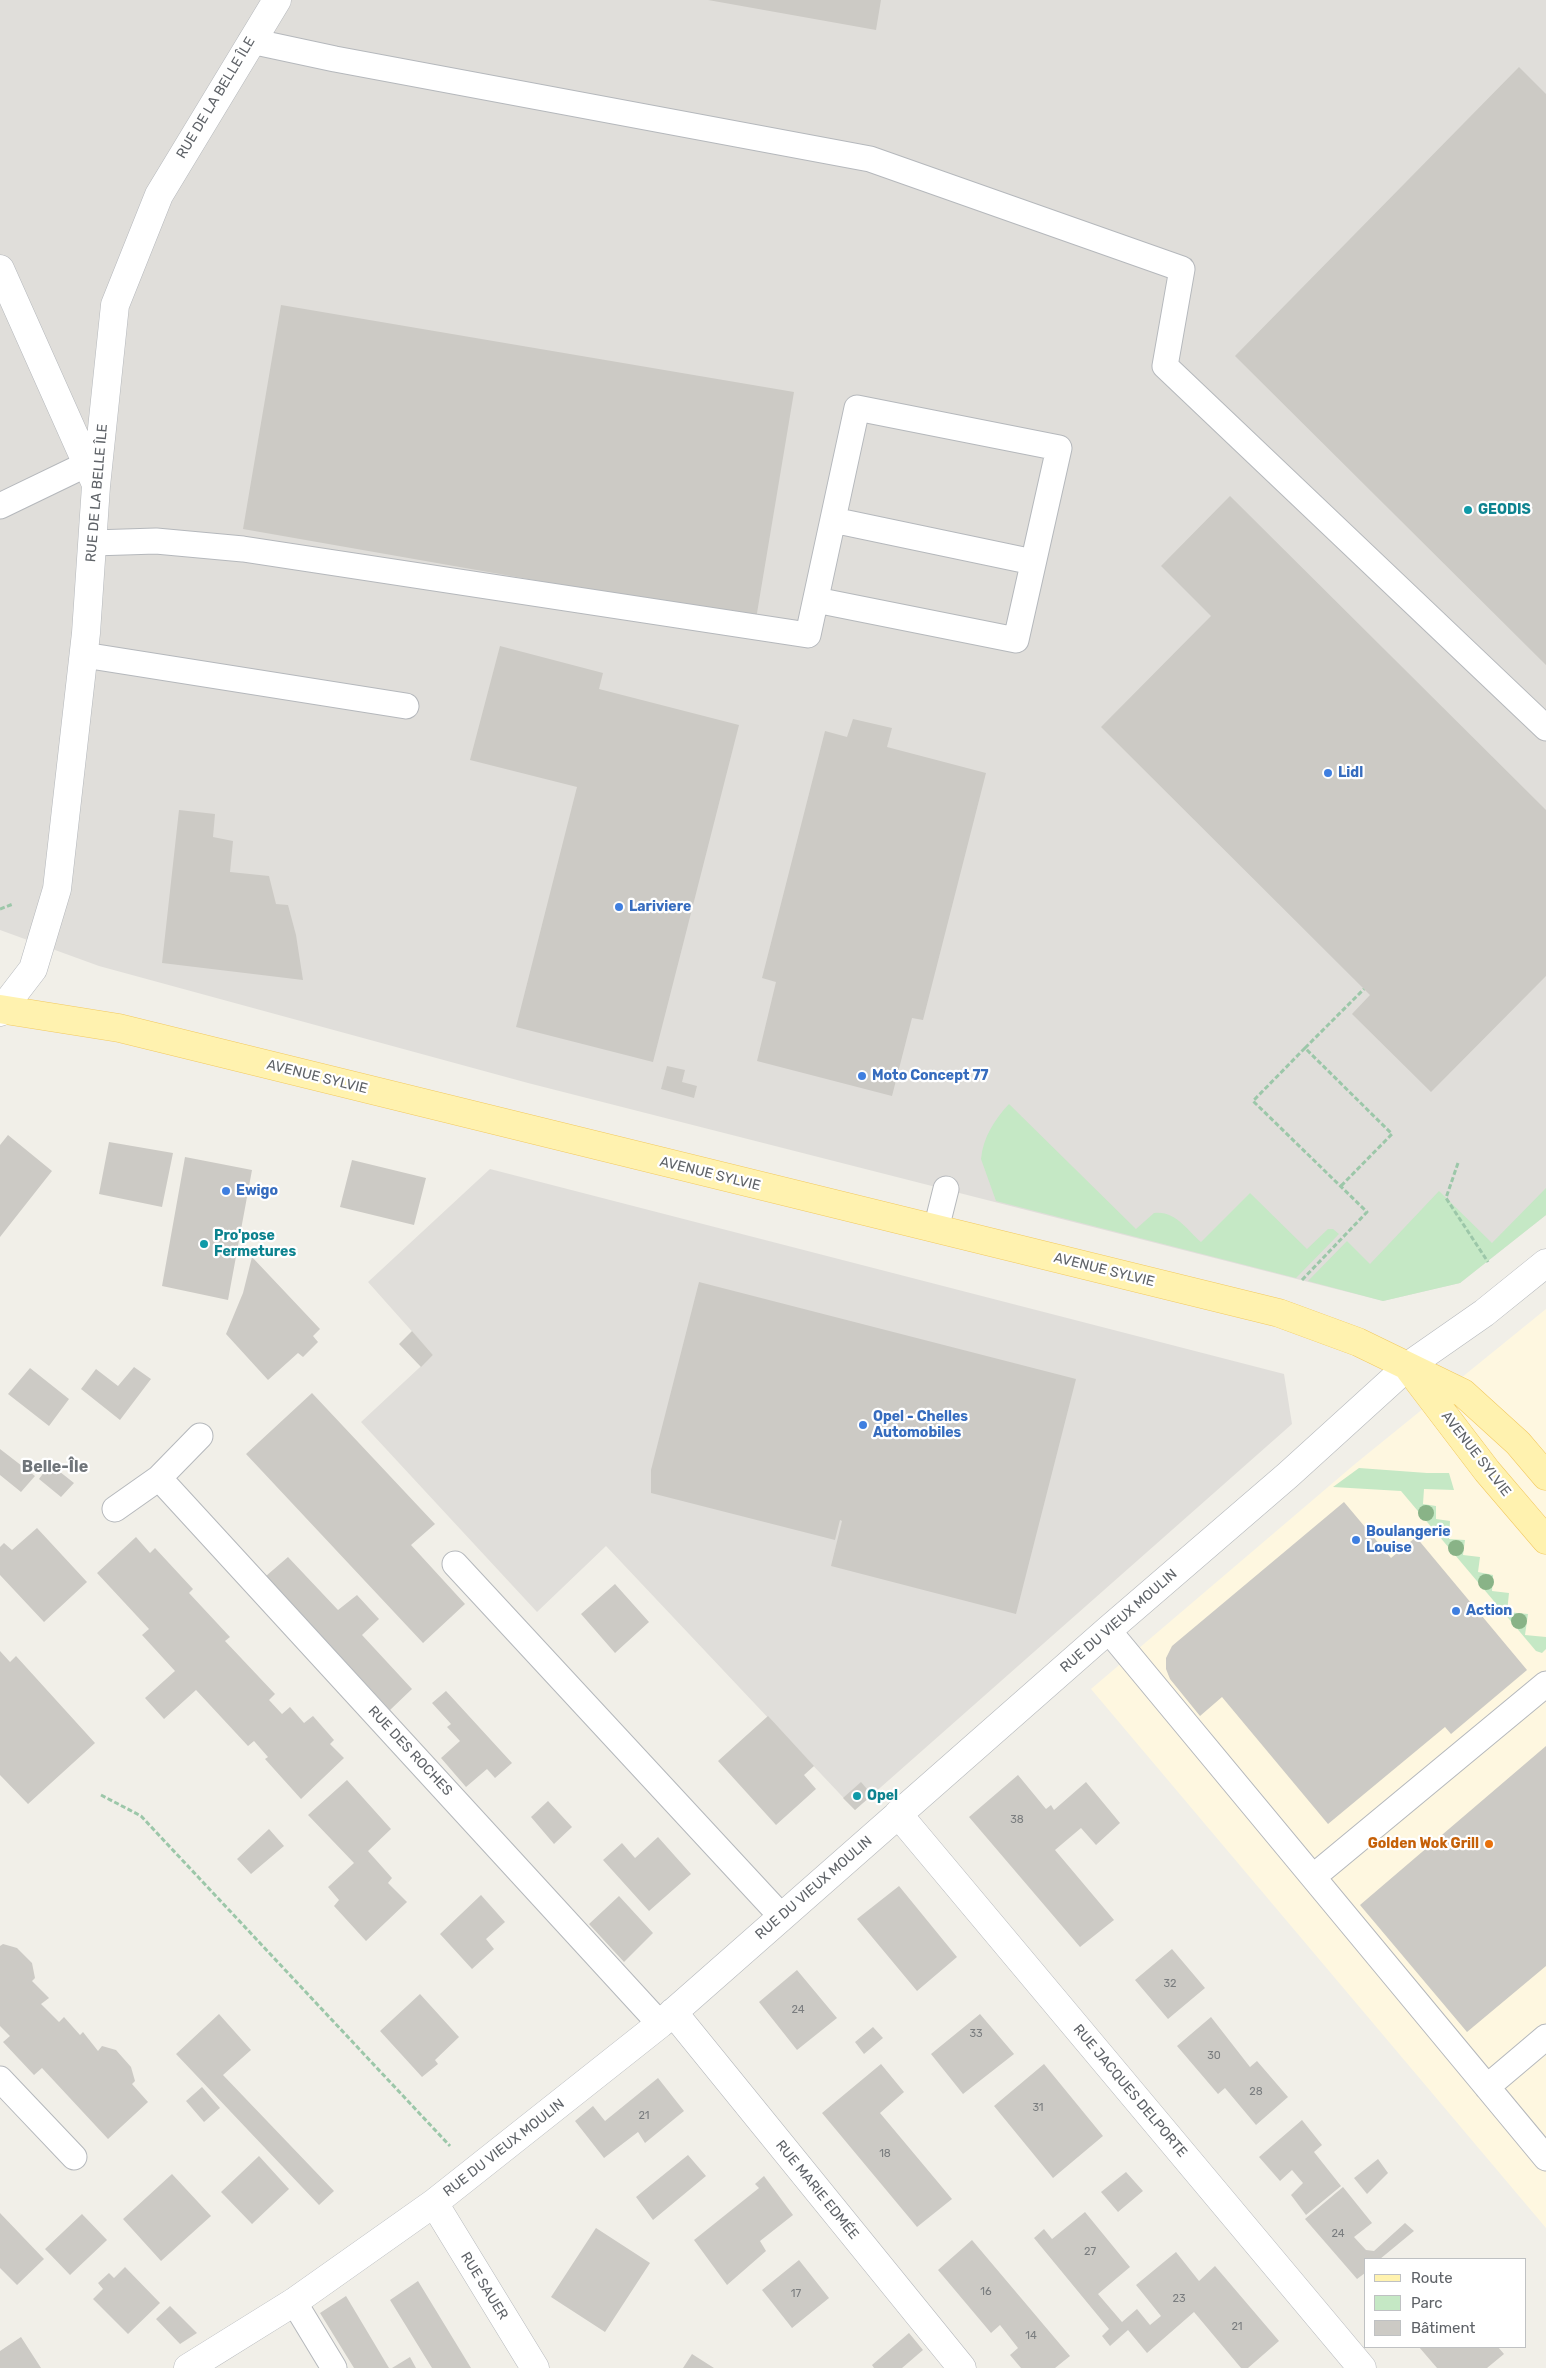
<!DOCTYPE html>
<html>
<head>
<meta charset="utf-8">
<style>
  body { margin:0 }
  #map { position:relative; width:1546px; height:2368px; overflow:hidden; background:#f1efe8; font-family:Rubik,sans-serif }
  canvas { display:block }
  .legend { position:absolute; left:1364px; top:2258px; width:162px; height:90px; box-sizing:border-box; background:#fff; border:1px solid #bfc1c3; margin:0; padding:6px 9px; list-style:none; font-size:15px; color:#5f6368 }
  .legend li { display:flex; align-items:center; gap:10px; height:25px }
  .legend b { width:25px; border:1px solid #bfc1c3 }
</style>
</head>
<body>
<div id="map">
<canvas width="1546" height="2368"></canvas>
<ul class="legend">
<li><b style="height:6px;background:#fff2af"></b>Route</li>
<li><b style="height:14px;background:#c5e8c5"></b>Parc</li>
<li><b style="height:14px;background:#cccac5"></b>Bâtiment</li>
</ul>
</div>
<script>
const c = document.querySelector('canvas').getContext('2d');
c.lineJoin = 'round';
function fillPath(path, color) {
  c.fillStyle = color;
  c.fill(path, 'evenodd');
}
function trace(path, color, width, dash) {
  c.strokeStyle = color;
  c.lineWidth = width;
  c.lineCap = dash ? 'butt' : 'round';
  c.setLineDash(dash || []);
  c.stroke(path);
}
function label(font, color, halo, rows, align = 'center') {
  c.font = font + ' Rubik,sans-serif';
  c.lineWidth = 4.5;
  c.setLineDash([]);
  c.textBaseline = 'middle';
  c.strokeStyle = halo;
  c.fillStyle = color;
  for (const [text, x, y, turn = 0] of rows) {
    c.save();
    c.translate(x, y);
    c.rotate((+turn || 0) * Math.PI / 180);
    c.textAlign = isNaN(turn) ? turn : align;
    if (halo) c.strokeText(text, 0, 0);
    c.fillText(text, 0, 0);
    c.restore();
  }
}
const commercial = new Path2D(`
  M1546,1309V2228L1091,1689L1355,1464Z`);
const industrial = new Path2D(`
  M0,0H1546V1215L1460,1283L1383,1301L528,1083L99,966L0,930Z
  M490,1169L1284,1374L1292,1424L855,1810L606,1546L537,1612L361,1422L433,1355L368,1282Z`);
const green = new Path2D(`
  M1009,1104L1136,1229L1154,1213C1175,1210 1187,1230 1201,1242L1250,1193L1307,1249L1328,1229H1333L1339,1234L1296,1278L996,1201L981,1159C983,1138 994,1120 1009,1104Z
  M1546,1188V1215L1460,1283L1383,1301L1308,1281L1347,1241L1370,1264L1439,1191L1492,1243Z
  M1359,1468L1427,1473H1449L1454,1490L1424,1489L1423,1504L1436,1506V1519L1450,1521L1449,1539L1465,1540L1463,1555L1480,1557L1478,1572L1493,1575L1492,1591L1509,1593L1507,1612L1528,1614L1525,1635L1546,1637V1649L1542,1653L1536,1651L1401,1491L1333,1487Z`);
const building = new Path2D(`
  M708,0H881L876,30Z
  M1519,67L1546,94V665L1235,356Z
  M281,305L794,392L756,619L243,529Z
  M1230,496L1546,810V976L1431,1092L1352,1014L1370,995L1101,727L1211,616L1161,566Z
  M500,646L603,673L599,689L739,725L653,1062L516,1027L577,787L470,760Z
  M853,719L892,728L887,747L986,773L923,1020L912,1018L892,1096L757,1061L776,982L762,978L825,731L847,737Z
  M179,810L215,814L213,837L233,841L230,872L269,876L276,904L288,905L296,935L303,980L162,963Z
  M667,1066L685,1070L682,1082L697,1086L694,1098L661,1089Z
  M8,1135L52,1171L0,1237V1145Z
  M109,1142L173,1153L162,1207L99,1194Z
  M185,1157L252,1170L228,1300L162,1286Z
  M352,1160L426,1178L414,1225L340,1207Z
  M252,1257L320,1329L313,1336L318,1342L303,1357L298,1353L268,1380L226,1334L243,1293Z
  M699,1282L1076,1379L1016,1614L831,1566L842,1521L840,1520L835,1540L651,1493V1470Z
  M412,1331L433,1355L421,1367L399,1344Z
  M134,1367L151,1379L120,1420L81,1389L96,1369L118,1386Z
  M30,1368L69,1399L49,1426L8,1394Z
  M312,1393L435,1524L411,1545L465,1604L423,1643L246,1454Z
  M0,1449L35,1476L21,1492L0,1475Z
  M50,1464L74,1483L61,1497L39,1479Z
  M1344,1502L1391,1558L1416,1537L1527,1670L1451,1734L1445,1727L1328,1824L1222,1697L1200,1716L1170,1679L1166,1669V1658L1172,1646Z
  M37,1528L87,1582L44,1622L0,1575V1547L4,1543L12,1550Z
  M136,1537L150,1553L155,1548L193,1589L189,1593L230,1637L225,1641L275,1694L269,1700L282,1714L290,1707L304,1723L313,1716L334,1740L330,1744L344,1758L301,1799L265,1759L268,1757L254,1741L248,1746L196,1690L164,1719L145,1698L175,1671L142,1635L149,1629L97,1573Z
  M288,1557L338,1610L357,1595L379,1619L362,1635L412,1689L390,1710L266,1576Z
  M615,1584L649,1622L615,1653L581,1614Z
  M0,1651L10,1662L16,1656L95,1743L28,1804L0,1775Z
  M446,1691L512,1763L495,1778L487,1769L466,1787L441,1758L460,1741L447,1727L451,1724L432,1703Z
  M768,1716L814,1766L804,1775L816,1789L776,1825L718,1761Z
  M1546,1746V1966L1467,2032L1360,1905Z
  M1018,1775L1046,1809L1051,1805L1054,1810L1086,1782L1120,1823L1096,1845L1081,1828L1055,1850L1114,1920L1080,1947L969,1817Z
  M347,1780L391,1829L368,1851L392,1878L388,1883L407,1902L366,1941L334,1906L339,1900L328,1887L354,1863L308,1815Z
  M861,1782L872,1795L855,1810L843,1798Z
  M548,1801L572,1827L554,1844L531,1817Z
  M269,1829L284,1846L251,1874L237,1859Z
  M658,1837L691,1874L649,1911L603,1860L622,1843L635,1858Z
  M899,1886L957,1957L917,1991L857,1919Z
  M481,1895L505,1922L486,1939L494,1949L472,1969L440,1934Z
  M619,1896L653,1933L624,1962L589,1924Z
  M3,1944L17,1948L32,1963L35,1978L32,1981L49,1998L41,2004L59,2022L64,2017L80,2035L83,2032L98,2051L102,2046L116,2050L131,2067L135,2081L132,2084L148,2102L108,2139L42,2068L34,2075L3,2042L10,2036L0,2026V1946Z
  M1172,1949L1205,1988L1168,2019L1135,1980Z
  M797,1970L837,2018L797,2050L759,2002Z
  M420,1994L459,2037L435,2060L438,2064L422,2077L380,2031Z
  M219,2014L251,2050L223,2075L334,2191L319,2205L176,2054Z
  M980,2014L1014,2054L963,2094L931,2054Z
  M1211,2017L1250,2067L1257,2061L1288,2097L1256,2125L1225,2088L1218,2094L1177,2046Z
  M873,2027L883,2038L864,2054L855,2042Z
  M881,2064L904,2092L880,2113L952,2199L917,2227L822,2113Z
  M1044,2064L1103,2136L1053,2178L994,2106Z
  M658,2078L684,2111L645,2143L638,2132L604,2158L575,2121L593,2106L605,2121Z
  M202,2087L220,2108L204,2122L186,2101Z
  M1302,2120L1322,2145L1314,2152L1341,2186L1306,2215L1291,2195L1303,2183L1292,2170L1280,2181L1259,2157Z
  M688,2155L706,2176L653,2220L636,2197Z
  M259,2156L289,2189L252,2224L221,2192Z
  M1378,2159L1388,2173L1367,2194L1354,2178Z
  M1126,2172L1143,2191L1118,2212L1101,2192Z
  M172,2174L211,2216L161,2261L123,2219Z
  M764,2176L793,2215L760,2241L766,2251L727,2285L694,2240L759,2188L755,2184Z
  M1343,2187L1372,2223L1354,2237L1366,2250L1374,2251L1405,2223L1414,2231L1380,2259H1365V2273L1357,2279L1305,2219Z
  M1085,2212L1130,2267L1098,2294L1122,2322L1137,2309L1150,2325L1161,2316L1136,2285L1176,2252L1199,2281L1215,2266L1279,2341L1248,2368H1241L1194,2312L1147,2353L1128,2330L1110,2346L1102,2336L1109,2329L1034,2238L1044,2229L1052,2239Z
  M0,2213L44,2259L17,2285L0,2268Z
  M82,2214L107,2240L70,2275L45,2249Z
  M596,2228L650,2263L605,2332L551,2297Z
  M972,2240L1070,2356L1055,2368H1021L1010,2355L1018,2348L1000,2325L991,2333L938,2270Z
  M799,2260L829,2298L792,2328L762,2290Z
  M125,2267L160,2303L128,2334L93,2299L103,2289L98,2283L109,2273L114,2278Z
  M418,2281L471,2368H432L390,2300Z
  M346,2296L389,2368H354L320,2313Z
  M170,2306L197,2333L180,2344L156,2319Z
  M909,2333L923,2350L902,2368H874L872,2365Z
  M21,2337L41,2368H0V2351Z
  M1419,2347H1498L1504,2354L1487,2368H1437Z
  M692,2354L714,2368H683Z
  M410,2357L416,2368H392Z`);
const path = new Path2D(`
  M0,909L13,904
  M1305,1048L1364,989
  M1458,1163L1446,1198L1488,1262
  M1302,1280L1367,1212L1253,1101L1305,1048L1392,1134L1340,1187
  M101,1795L141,1816L450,2146`);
const lane = new Path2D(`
  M251,41L335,59L870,159L1182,269L1165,366L1546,728
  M0,506L87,464
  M833,520L1033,562
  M93,543L156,541L243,549L808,635L857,408L1059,448L1016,640L816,600
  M84,655L406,706
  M936,1229L946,1189
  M159,1478L660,2024
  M115,1509L159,1478L200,1436
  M455,1564L782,1917
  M1108,1630L1546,2158
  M1313,1877L1546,1684
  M0,2079L74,2157
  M1487,2087L1546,2037
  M294,2302L334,2368`);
const street = new Path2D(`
  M0,269L95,482
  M0,1012L33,969L57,889L86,633L96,486L115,305L159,195L277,0
  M898,1814L1362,2368
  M673,2012L962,2368
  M434,2203L535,2368
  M188,2368L294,2302L434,2203L660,2024L1108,1630L1288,1475L1408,1366L1484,1313L1546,1263`);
const primary = new Path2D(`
  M0,1009L119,1028L1279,1313L1358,1342L1463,1393L1518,1443L1546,1476
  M1410,1370L1487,1471L1546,1540`);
const trees = [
  [1426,1513],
  [1456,1548],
  [1486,1582],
  [1519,1621]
];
const markers = [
  [1468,510,5,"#0f9aa8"],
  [1328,773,5,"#3f7fe0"],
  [619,907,5,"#3f7fe0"],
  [862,1076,5,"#3f7fe0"],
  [226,1191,5,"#3f7fe0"],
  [204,1244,5,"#0f9aa8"],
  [863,1425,5,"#3f7fe0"],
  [1356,1540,5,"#3f7fe0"],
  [1456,1611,5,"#3f7fe0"],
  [857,1796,5,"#0f9aa8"],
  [1489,1844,5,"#e8710a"]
];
const numberNames = [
  ["38",1017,1820],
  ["32",1170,1984],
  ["24",798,2010],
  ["33",976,2034],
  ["30",1214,2056],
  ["28",1256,2092],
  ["31",1038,2108],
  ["21",644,2116],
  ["18",885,2154],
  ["24",1338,2234],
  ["27",1090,2252],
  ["16",986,2292],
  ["17",796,2294],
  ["23",1179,2299],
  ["21",1237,2327],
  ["14",1031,2336]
];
const streetNames = [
  ["RUE DE LA BELLE ÎLE",216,98,-59],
  ["RUE DE LA BELLE ÎLE",97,493,-85],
  ["AVENUE SYLVIE",317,1077,14],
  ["AVENUE SYLVIE",710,1174,14],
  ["AVENUE SYLVIE",1104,1270,14],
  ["AVENUE SYLVIE",1476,1454,52],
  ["RUE DU VIEUX MOULIN",1119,1621,-41],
  ["RUE DES ROCHES",410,1751,47],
  ["RUE DU VIEUX MOULIN",814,1888,-41],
  ["RUE JACQUES DELPORTE",1130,2091,50],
  ["RUE DU VIEUX MOULIN",504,2148,-38],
  ["RUE MARIE EDMÉE",817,2190,51],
  ["RUE SAUER",484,2286,58]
];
const cultureNames = [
  ["GEODIS",1478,510],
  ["Pro'pose",214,1236],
  ["Fermetures",214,1252],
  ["Opel",867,1796]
];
const shopNames = [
  ["Lidl",1338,773],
  ["Lariviere",629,907],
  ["Moto Concept 77",872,1076],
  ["Ewigo",236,1191],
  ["Opel - Chelles",873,1417],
  ["Automobiles",873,1433],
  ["Boulangerie",1366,1532],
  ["Louise",1366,1548],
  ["Action",1466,1611]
];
const foodNames = [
  ["Golden Wok Grill",1479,1844]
];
const quarterNames = [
  ["Belle-Île",55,1467]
];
fillPath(commercial, '#fef7e0');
fillPath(industrial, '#e0deda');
fillPath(green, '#c5e8c5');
fillPath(building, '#cccac5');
trace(lane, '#b5b8bc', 27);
trace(street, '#b5b8bc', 29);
trace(primary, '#f2c960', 29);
trace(path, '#9cc7a9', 3, [5, 2.5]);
trace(lane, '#fff', 25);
trace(street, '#fff', 28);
trace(primary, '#fff2af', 28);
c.fillStyle = '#89b387';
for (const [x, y] of trees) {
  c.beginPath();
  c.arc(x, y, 8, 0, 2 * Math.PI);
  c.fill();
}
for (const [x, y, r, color] of markers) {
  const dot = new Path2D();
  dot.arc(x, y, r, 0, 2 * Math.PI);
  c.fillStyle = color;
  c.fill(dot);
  trace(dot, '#fff', 2);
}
label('11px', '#7a7d7f', null, numberNames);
label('14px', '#5f6368', '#fff', streetNames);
label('bold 14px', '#0d838f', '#fff', cultureNames, 'left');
label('bold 14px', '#366cbe', '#fff', shopNames, 'left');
label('bold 14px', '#c56008', '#fff', foodNames, 'right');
label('bold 16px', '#70757a', '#fff', quarterNames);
</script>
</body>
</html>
